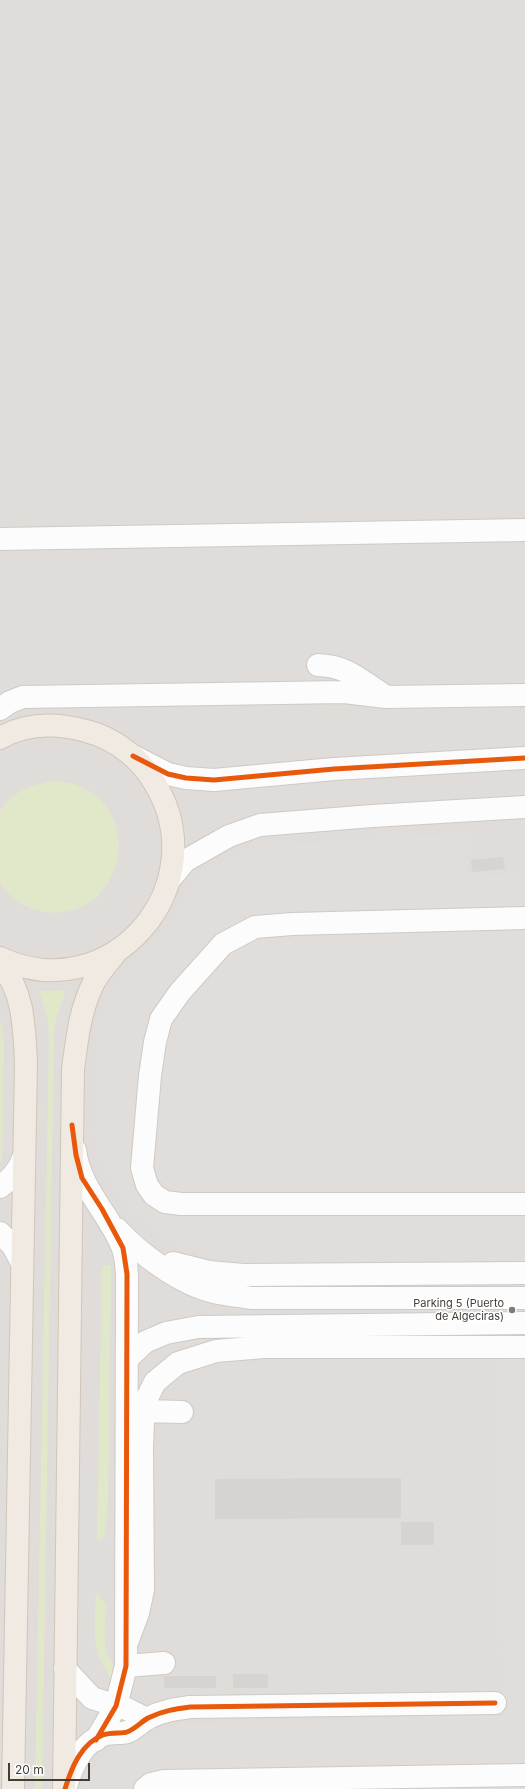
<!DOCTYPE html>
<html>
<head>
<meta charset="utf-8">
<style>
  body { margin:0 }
  #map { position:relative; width:525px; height:1789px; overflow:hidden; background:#efece9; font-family:Inter,sans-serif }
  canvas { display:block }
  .scale { position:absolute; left:8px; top:1763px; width:82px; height:18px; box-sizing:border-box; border:2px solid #443c36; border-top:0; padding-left:5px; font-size:12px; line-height:14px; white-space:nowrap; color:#443c36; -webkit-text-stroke:3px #fff; paint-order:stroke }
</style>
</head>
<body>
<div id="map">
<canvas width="525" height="1789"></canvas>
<div class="scale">20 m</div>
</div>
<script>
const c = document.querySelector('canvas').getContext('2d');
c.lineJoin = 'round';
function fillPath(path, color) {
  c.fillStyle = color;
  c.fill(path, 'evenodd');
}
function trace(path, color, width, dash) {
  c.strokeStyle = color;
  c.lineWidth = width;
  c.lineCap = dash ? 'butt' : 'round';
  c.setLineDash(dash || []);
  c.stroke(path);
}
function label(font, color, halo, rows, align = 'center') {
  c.font = font + ' Inter,sans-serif';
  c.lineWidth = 3;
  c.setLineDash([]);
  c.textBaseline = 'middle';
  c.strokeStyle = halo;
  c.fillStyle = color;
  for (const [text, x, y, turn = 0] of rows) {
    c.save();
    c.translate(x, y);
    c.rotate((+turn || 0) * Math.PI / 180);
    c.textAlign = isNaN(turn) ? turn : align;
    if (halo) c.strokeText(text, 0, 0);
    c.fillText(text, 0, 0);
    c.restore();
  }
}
const industrial = new Path2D(`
  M0,0H525V1789H0Z`);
const green = new Path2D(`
  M55,781C61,782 67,782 73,784C148,806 125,922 45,912C26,909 10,899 0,883V811C13,791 32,784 55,781Z
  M66,990L56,1018L54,1031L42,1789H35L49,1040L48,1019L39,991Z
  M0,1019L4,1041L2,1160L0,1162Z
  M111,1265L108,1504L104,1539L97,1541L102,1266Z
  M96,1593L106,1604C106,1620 100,1651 113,1663L111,1678C90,1651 95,1625 96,1593Z`);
const parking = new Path2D(`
  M466,833L468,878L525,873V1789H85L97,1760L112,1748L127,1741L157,1738L165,1730L181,1724L504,1715L499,1262L258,1265L220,1259L190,1249L159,1231L136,1212L118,1187L100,1154L95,1135L98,1040L103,1015L111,996L122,976L158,943L178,918L193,889L211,871L228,859L258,847Z`);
const building = new Path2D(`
  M503,857L505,869L472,872L471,860Z
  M401,1478V1518L215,1519V1479Z
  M401,1522H434V1545H401Z
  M233,1674H268V1688H233Z
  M164,1676H216V1688H164Z`);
const minor = new Path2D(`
  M0,539L525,530
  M318,665C347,666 358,679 382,694
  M0,709L10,702L23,697L344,692L386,697L525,695
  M133,756L168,774L186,778L214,780L334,769L525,758
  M170,879L185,861L206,849L229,836L260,825L372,816L525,807
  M525,918L292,924L255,927L223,944L180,992L161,1019L155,1042L150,1076L142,1168L147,1185L154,1195L165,1202L181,1204H525
  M75,1150C80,1189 108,1212 122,1246C126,1255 126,1265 127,1274L126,1666L116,1706L96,1740
  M0,1187C12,1178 19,1170 24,1156
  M117,1229C140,1254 180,1284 214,1292C226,1295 239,1296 251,1298H525
  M0,1233L13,1246L22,1263
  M173,1263L209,1272L243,1275L525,1273
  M127,1359L145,1342L166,1333L198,1327L525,1323
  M145,1411L182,1412
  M128,1640L138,1613L143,1590L142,1448L143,1421L148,1396L155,1382L178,1363L216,1351L264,1347H525
  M126,1666L164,1663
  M65,1669L92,1698L127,1709L147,1719
  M65,1789C71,1769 81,1743 103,1735C112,1732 122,1734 127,1732C135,1729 141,1722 148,1718C162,1711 175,1709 190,1707L495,1703
  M145,1789L151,1784L164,1781L525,1775`);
const major = new Path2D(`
  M0,738C26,723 57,723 86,731C114,738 139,757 154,782C218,885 111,1010 0,958
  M0,964C24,991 24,1027 26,1062L13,1789
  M64,1789L73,1069C77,1039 80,1009 94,982C100,971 110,960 118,950`);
const cycleway = new Path2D(`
  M133,756L168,774L186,778L214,780L334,769L525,758
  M72,1125L76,1155L82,1178L102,1209L123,1248L127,1274L126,1666L116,1706L96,1740
  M65,1789C71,1769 81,1743 103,1735C112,1732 122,1734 127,1732C135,1729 141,1722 148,1718C162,1711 175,1709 190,1707L495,1703`);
const markers = [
  [512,1310,4,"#807a75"]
];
const poiNames = [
  ["Parking 5 (Puerto",504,1304],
  ["de Algeciras)",504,1317]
];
fillPath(industrial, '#e0dcd9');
fillPath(green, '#e1e8ca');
fillPath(parking, '#e0ddda');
fillPath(building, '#d7d3d0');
trace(minor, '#cdcac7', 24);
trace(major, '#d0c5b8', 24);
trace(minor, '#fdfcfc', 22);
trace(major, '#f0eae3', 22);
trace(cycleway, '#e8590c', 5);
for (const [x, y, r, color] of markers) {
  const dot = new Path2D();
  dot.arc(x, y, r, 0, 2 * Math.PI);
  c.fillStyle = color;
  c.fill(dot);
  trace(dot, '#fff', 1.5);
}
label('11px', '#443c36', '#fff', poiNames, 'right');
</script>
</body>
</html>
